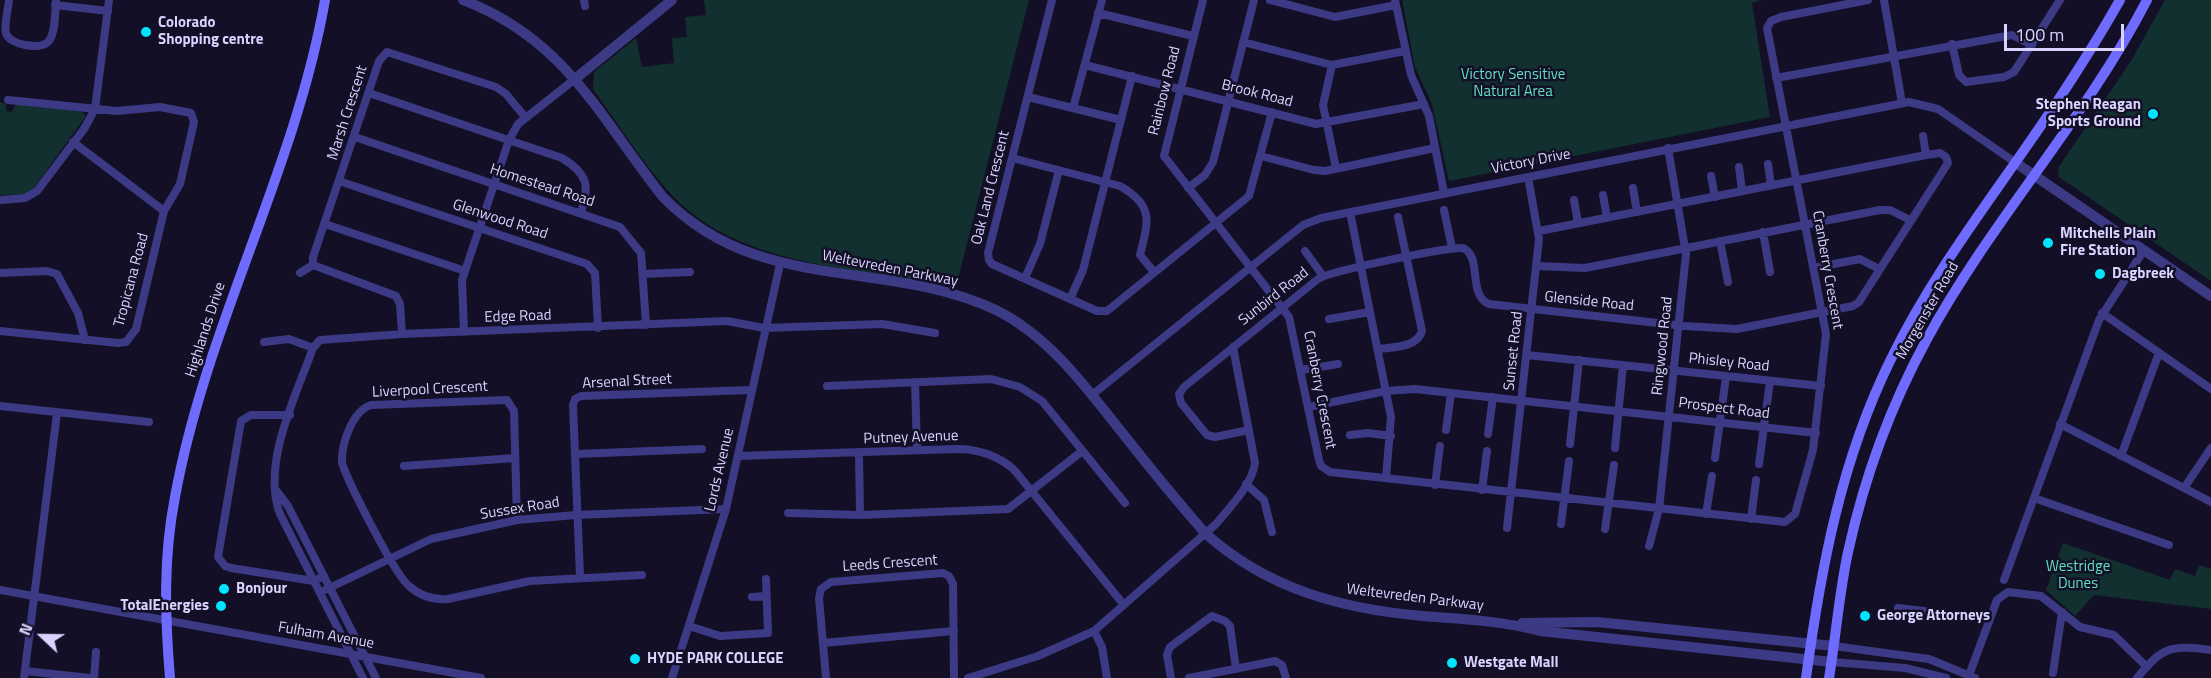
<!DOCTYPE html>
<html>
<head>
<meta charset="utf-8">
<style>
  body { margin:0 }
  #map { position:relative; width:2211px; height:678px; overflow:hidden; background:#130f26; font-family:"Titillium Web",sans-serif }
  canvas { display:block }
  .north { position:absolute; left:12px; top:606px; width:60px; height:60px; -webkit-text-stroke:4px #130f26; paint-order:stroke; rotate:292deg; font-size:16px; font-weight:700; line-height:24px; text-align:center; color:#d9d4ff }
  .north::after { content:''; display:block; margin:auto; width:21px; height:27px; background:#d9d4ff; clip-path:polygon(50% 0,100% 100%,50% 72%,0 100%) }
  .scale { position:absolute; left:2004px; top:24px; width:120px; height:27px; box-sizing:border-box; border:3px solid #d9d4ff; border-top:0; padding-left:8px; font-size:18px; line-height:21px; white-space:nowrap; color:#d9d4ff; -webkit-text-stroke:4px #130f26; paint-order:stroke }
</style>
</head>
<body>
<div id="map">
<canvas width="2211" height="678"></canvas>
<div class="north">N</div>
<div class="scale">100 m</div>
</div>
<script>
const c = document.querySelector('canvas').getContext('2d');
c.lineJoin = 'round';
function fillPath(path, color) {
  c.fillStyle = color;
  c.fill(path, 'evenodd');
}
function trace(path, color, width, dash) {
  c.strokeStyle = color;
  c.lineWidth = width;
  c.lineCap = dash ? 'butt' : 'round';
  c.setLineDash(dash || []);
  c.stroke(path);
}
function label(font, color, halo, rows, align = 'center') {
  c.font = font + ' "Titillium Web",sans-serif';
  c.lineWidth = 5;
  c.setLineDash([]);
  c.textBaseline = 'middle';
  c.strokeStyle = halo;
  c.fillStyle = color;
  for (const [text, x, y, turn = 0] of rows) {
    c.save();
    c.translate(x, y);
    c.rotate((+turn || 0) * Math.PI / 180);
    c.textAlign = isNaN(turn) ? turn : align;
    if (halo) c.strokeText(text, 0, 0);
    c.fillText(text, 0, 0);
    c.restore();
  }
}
const green = new Path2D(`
  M704,0H1029L956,287C867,269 750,268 681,204C650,175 619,125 593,89L594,72L636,38L642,67L674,63L672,38L687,37L685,17L706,15Z
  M1402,0H1761L1752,3L1770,117L1449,181L1432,104L1415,67Z
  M2165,0H2211V281L2059,177L2058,168L2131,61Z
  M0,102L6,104V111L12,112L16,104L81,111L86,116L33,189L24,194L0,195Z
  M2063,543L2170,580L2175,569L2195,576L2199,565L2211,569V609L2094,595L2075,616L2046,590Z`);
const minor = new Path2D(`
  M9,0C8,10 4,24 6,33C9,45 40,50 48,42C56,34 55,11 56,0
  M584,0L585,6
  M1052,0L988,253L989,260L992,264L1097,311H1107L1249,196L1272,112
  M1203,0L1164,156L1289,317L1319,460L1321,466L1330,472L1785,522L1795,514L1813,450L1826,334L1767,28L1771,21L1781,17L1868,0
  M1270,0L1335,17L1396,5
  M1395,0L1411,75L1429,116L1444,193
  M1884,0L1902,103
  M55,5L108,11
  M1098,13L1193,36
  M1243,42L1332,65L1405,51
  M1952,44L1959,75L1966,82L2004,77L2014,72L2060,0
  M1085,65L1316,124L1424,104
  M1332,65L1323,105L1336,168
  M1776,78L2012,35L2032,45
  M369,93L562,158C588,174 590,186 581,212
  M1028,97L1121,120
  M8,100L117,111L160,107L191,113L194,122L180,184L164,211
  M1073,108L1102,0
  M355,137L620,227L641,253L646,325
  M1261,156L1314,170L1325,171L1435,148
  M1012,158L1120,186C1155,206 1148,222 1140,255L1154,272
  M1768,164L1771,185
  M1739,167L1742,191
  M1711,176L1715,197
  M339,181L587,264L595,273L598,328
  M1188,188L1205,175L1213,162L1254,0
  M1633,188L1637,212
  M1603,195L1607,218
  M0,200L25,198L37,191L84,129L95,109L109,0
  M1574,200L1578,223
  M1444,210L1452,248
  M1350,212L1391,417L1386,478
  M325,224L465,271
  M1539,231L1926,155
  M1763,232L1770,272
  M1720,241L1728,282
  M1305,251L1323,276
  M313,265V257L379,61L387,52L496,87L506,94L525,117
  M313,265L396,296L400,304L402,334
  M1537,266L1585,268L1880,210H1890L1910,220
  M1813,268L1860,259L1879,269
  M0,273L47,271L57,274L78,313L85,340
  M300,273L313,265
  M643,274L690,272
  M1025,278L1040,244L1059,170
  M1070,299L1083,270L1132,76
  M2102,313L2211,389
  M1329,319L1370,312
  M0,331L118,343L126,342L136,329L164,211L73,142
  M464,332L462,280L509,140L518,124L575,79
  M264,342L289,339L313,348
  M1378,349C1392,347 1417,348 1422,331L1398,217
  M1527,355L1821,386
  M1301,370L1338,364
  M915,382L917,450
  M827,386L991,379L1020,387L1042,401L1125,503
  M1092,395L1303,225L1321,218L1909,102L1938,109L2016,163
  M0,406L149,422
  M1309,407L1386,391L1415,389L1816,433
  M290,415H251L241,421L218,557L225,566L231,568L314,581L324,576
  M2060,424L2211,502
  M1249,430L1215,437L1207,435L1181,403L1179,394L1184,387L1318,279C1330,271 1446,247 1463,248C1483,257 1467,295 1489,304L1684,326L1737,329L1853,306L1859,302L1948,163L1946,157L1940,153L1926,155L1923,136
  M1446,430L1451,393
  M1488,434L1493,397
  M1350,435L1368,433L1391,436
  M1570,444L1579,360
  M1615,448L1623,365
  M859,453L860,515
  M576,454L702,449
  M738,456L957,449C978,449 1001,456 1016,472L1124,605
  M2121,456L2159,353
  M1715,458L1726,377
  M1759,464L1770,381
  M404,466L515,458
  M1246,484L1264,500L1272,532
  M1435,485L1440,446
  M2184,488L2211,448
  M275,489L288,506L376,678
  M1482,490L1487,451
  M2034,498L2169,545
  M788,513L860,515L1008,509L1081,452
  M1706,514L1712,476
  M1751,519L1756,480
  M517,520L514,411L507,400L371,405C352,411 341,445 342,463C348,482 395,575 409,586C420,596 434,600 448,599L530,581L642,575
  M1561,524L1569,461
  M1507,528L1539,239L1528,177
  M1605,529L1614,465
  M1649,546L1659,509L1686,254L1668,148
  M580,576L573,405L575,399L581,396L751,390
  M2004,580L2099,320L2144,250
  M0,590L481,678
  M321,592L431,539L517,520L576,515L726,509
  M752,597L766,596
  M1898,608L1990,619
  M689,626L720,636L768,633L766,579
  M1094,631L1102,647L1107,678
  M823,643L954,631
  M1834,646L1929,659L1975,678
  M1832,662L1905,668L1946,678
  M25,671L90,678
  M2053,673L2062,612
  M24,678L57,413
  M94,678L96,652
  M363,678L280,514C261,464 296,396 313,348L320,340L402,334L727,321L764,328L882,324L935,333
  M672,678L726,509L780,264
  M826,678L819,598L821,589L831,582L943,573L949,576L953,584L954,678
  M968,678L1038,656L1094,631L1216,524C1230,507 1252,485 1255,463L1233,347
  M1171,678L1167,655L1170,647L1212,616L1225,621L1230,626L1236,669
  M1189,678L1275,661L1282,665L1286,678
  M1968,678L1997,600L2008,592L2041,596L2080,627L2114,635L2147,667
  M2137,678C2163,646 2171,645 2211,650`);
const tertiary = new Path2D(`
  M463,0C565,39 599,116 663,197C759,296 886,257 998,311C1051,338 1087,389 1124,435C1150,468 1177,501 1205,533C1267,589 1342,609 1423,616C1462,619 1502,621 1540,631L1832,662
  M575,79L672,0
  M2016,163L2211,296
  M1522,623L1597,622L1834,646`);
const secondary = new Path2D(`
  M170,678C165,617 163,558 175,497C206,326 295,171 325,0
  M1806,678C1821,568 1841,460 1891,359C1927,285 1975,220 2022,153C2057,103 2090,53 2120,0
  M1829,678C1836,636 1839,594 1848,552C1864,479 1891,405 1927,339C1991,221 2085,120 2147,0`);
const markers = [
  [146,32,6,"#00e5ff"],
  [2153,114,6,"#00e5ff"],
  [2048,243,6,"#00e5ff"],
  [2100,274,6,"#00e5ff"],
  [224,589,6,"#00e5ff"],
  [221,606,6,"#00e5ff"],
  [1865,616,6,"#00e5ff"],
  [635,659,6,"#00e5ff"],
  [1452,663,6,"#00e5ff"]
];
const poiNames = [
  ["Colorado",158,23],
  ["Shopping centre",158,40],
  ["Stephen Reagan",2141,105,"right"],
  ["Sports Ground",2141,122,"right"],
  ["Mitchells Plain",2060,234],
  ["Fire Station",2060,251],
  ["Dagbreek",2112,274],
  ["Bonjour",236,589],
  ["TotalEnergies",209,606,"right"],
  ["George Attorneys",1877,616],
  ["HYDE PARK COLLEGE",647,659],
  ["Westgate Mall",1464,663]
];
const parkNames = [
  ["Victory Sensitive",1513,75],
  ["Natural Area",1513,92],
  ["Westridge",2078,567],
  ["Dunes",2078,584]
];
const streetNames = [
  ["Rainbow Road",1165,91,-76],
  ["Brook Road",1257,94,14],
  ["Marsh Crescent",348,113,-72],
  ["Victory Drive",1531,162,-11],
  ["Homestead Road",542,186,18],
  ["Oak Land Crescent",991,188,-76],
  ["Glenwood Road",500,220,18],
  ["Weltevreden Parkway",890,269,11],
  ["Cranberry Crescent",1827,270,80],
  ["Tropicana Road",132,280,-75],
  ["Sunbird Road",1274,297,-38],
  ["Glenside Road",1589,302,6],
  ["Morgenster Road",1928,311,-60],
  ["Edge Road",518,317,-2],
  ["Highlands Drive",206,330,-72],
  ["Ringwood Road",1663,346,-84],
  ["Sunset Road",1514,351,-84],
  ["Phisley Road",1729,363,6],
  ["Arsenal Street",627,382,-3],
  ["Liverpool Crescent",430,390,-3],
  ["Cranberry Crescent",1319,390,79],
  ["Prospect Road",1724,409,7],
  ["Putney Avenue",911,438,-2],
  ["Lords Avenue",720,470,-77],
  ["Sussex Road",520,509,-9],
  ["Leeds Crescent",890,564,-4],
  ["Weltevreden Parkway",1415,598,7],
  ["Fulham Avenue",326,636,10]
];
fillPath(green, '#12302f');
trace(minor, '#3d3a85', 8);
trace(tertiary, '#3d3a85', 10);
trace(secondary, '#6f6bff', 10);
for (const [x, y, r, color] of markers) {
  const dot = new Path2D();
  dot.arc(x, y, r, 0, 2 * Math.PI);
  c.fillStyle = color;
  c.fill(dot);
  trace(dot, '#130f26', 2);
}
label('bold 15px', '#d9d4ff', '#130f26', poiNames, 'left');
label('15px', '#5fe0c0', '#130f26', parkNames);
label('15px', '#d9d4ff', '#130f26', streetNames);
</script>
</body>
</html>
